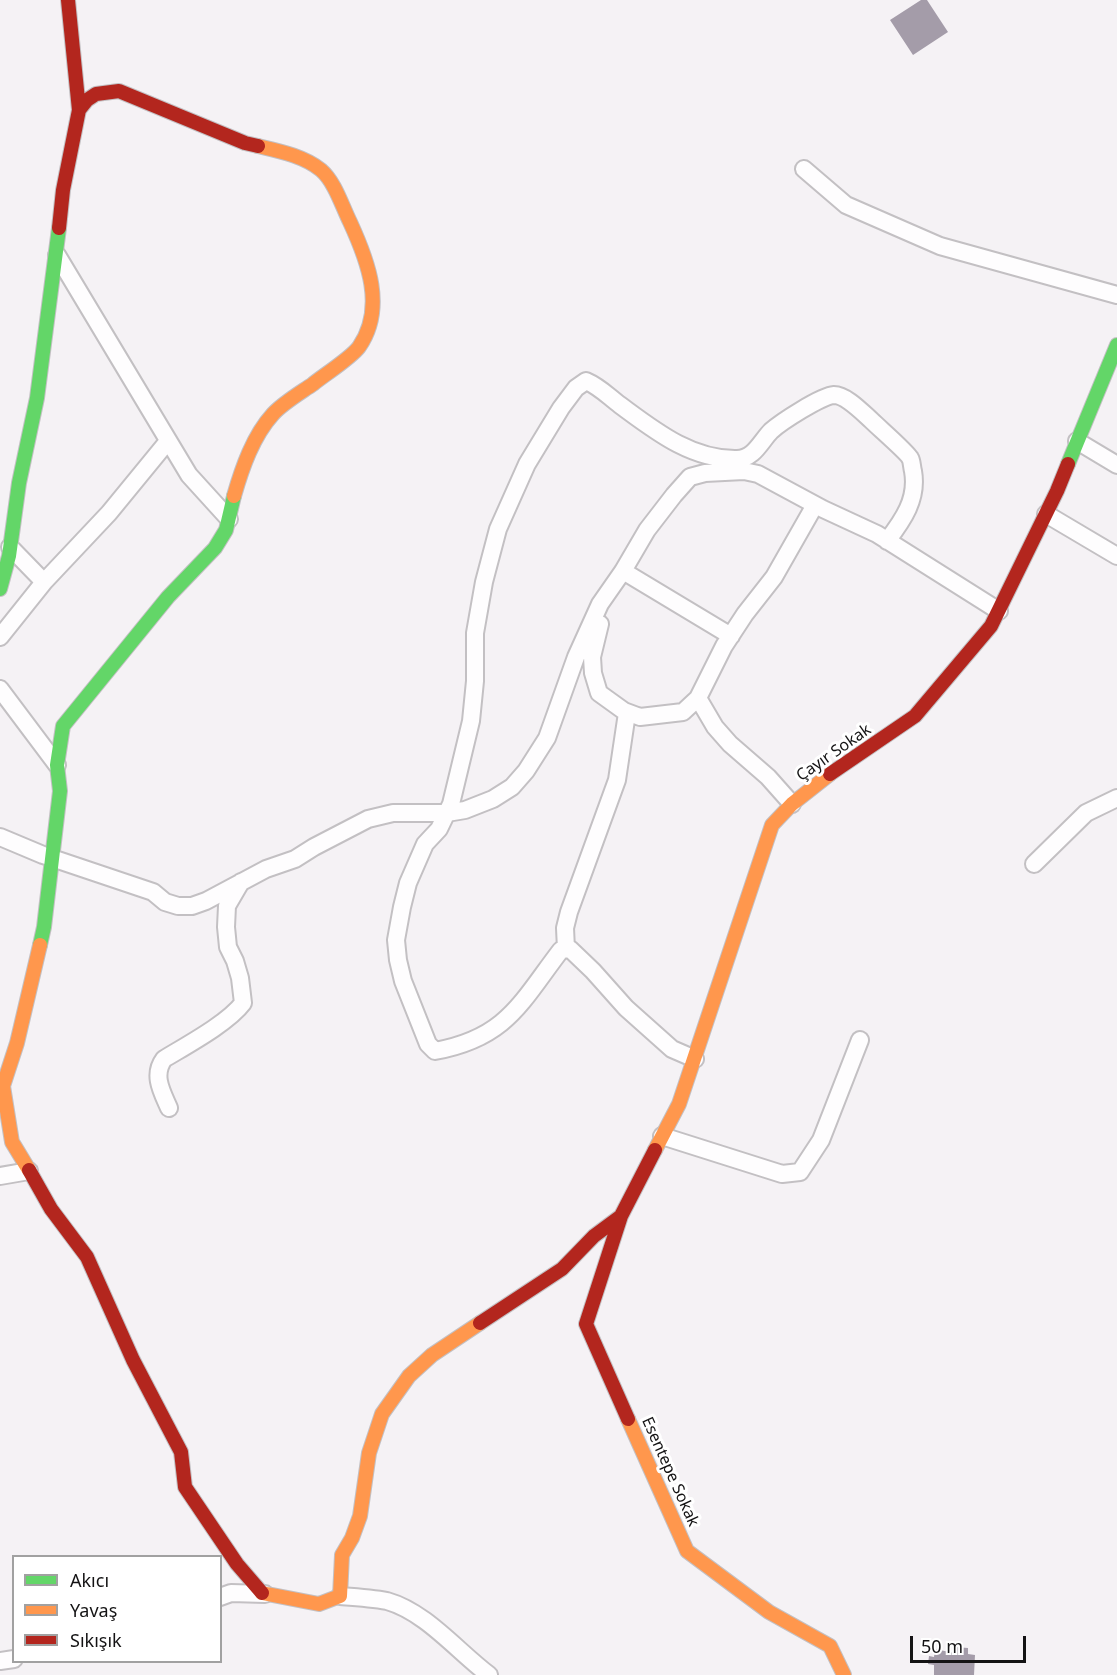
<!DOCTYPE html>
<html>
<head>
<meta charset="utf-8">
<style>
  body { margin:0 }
  #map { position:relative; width:1117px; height:1675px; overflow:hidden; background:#f5f2f5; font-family:"Noto Sans",sans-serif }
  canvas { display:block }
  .legend { position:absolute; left:12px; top:1555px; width:210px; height:108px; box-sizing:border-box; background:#fff; border:2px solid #a1a1a1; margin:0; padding:8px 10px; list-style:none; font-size:18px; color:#141314 }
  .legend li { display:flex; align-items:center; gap:12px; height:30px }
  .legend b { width:30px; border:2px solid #a1a1a1 }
  .scale { position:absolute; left:910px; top:1636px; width:116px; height:27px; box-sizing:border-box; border:3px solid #141314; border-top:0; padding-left:8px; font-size:18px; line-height:21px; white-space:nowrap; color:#141314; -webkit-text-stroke:4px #fff; paint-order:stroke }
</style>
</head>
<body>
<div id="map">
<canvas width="1117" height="1675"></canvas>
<ul class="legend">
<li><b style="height:8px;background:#63d668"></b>Akıcı</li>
<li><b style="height:8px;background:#ff974d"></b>Yavaş</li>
<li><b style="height:8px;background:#b3261e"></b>Sıkışık</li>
</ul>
<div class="scale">50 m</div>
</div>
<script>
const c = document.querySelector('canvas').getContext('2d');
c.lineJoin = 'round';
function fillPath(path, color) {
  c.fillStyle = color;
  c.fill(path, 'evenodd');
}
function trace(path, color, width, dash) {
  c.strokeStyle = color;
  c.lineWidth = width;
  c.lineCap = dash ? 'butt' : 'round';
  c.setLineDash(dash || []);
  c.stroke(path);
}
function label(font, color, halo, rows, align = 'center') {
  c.font = font + ' "Noto Sans",sans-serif';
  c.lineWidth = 6;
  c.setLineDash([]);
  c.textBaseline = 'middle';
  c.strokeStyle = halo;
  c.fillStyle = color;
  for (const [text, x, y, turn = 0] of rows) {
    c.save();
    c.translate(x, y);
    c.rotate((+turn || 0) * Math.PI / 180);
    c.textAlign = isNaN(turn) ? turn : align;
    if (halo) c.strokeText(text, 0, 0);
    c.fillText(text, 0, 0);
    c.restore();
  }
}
const building = new Path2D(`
  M921,0H927L948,32L913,55L890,20Z
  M955,1647L968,1648V1654L975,1655L974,1675H934V1665L928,1664L929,1656L934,1657L935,1649L954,1653Z`);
const street = new Path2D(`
  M804,169L846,205L940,246L1117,295
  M57,255L189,475L229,519
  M1077,441L1117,465
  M1046,514L1117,556
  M10,547L44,582
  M623,571L731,636
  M600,624L592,657L593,673L599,693L624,711L640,717L683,712L698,698L724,646L745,614L774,577L815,505
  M0,637L44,582L109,513L168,441
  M0,689L57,765
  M698,698L715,727L730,744L768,777L792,804
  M0,837L43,855L153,892L165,902L178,906H192L206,901L266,869L295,859L314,847L368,819L393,813H447L465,810L493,799L512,787L526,771L547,738L576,657L600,604L623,571L647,530L674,495L690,477L705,473L744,471L758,474L823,509L877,534L999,611
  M1034,864L1086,813L1117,798
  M566,949L565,928L569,912L617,780L627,713
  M695,1059L672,1049L626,1008L593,971L570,949L561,950C521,1002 507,1038 435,1051L428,1044L403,981L398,960L396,940L402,907L408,883L425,844L439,829L451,804L471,721L475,681V633L484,582L498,529L527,464L561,408L576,388L586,381C600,387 608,396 620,405C654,430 691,460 737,459C754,459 761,441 771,431C781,422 821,396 834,395C846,395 862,412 871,420C878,427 907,452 910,458C912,461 912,468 913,471C918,499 903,520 887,541
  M169,1108C162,1092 152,1075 164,1059C187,1045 228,1023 243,1003L240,978L235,961L228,947L226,927L227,906L241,882
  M662,1136L782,1174L800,1172L821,1140L860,1040
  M0,1176L29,1171
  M340,1596C355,1597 372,1598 387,1601C426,1612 457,1651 489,1675
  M220,1597L231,1593L265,1594
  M0,1661L14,1659`);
const fast = new Path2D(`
  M1068,464L1117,345
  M0,589L9,556L19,483L37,398L59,228
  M40,945L44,927L60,791L57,765L63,726L168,597L215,548L226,530L234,496`);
const slow = new Path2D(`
  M234,496C242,468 253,436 273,414C283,403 300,393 313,384C324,375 351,358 359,347C386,308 368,261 350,222C342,206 335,182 321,170C304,156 279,151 258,146
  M655,1150L679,1104L772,825L792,804L830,774
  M29,1170L12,1142L3,1086L17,1043L40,945
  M628,1419L687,1551L769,1612L830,1646L844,1675
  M262,1593L319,1604L340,1596L342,1555L352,1538L360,1516L369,1453L382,1414L409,1376L432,1355L480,1323`);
const jam = new Path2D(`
  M68,0L79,110
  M59,228L63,190L79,110L87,100L96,94L119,91L245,143L258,146
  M830,774L915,716L991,626L1057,491L1068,464
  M29,1170L51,1209L87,1257L133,1360L181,1452L185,1487L237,1564L262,1593
  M480,1323L562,1269L594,1236L621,1216
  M628,1419L586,1324L621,1216L655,1150`);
const streetNames = [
  ["Çayır Sokak",834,753,-35],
  ["Esentepe Sokak",670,1472,66]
];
fillPath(building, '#a49ca9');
trace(street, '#c3c0c3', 20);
trace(fast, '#c3c0c3', 16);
trace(slow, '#c3c0c3', 16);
trace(jam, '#c3c0c3', 16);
trace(street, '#fefdfe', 16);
trace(fast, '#63d668', 14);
trace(slow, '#ff974d', 14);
trace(jam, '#b3261e', 14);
label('16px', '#141314', '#fff', streetNames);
</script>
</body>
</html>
